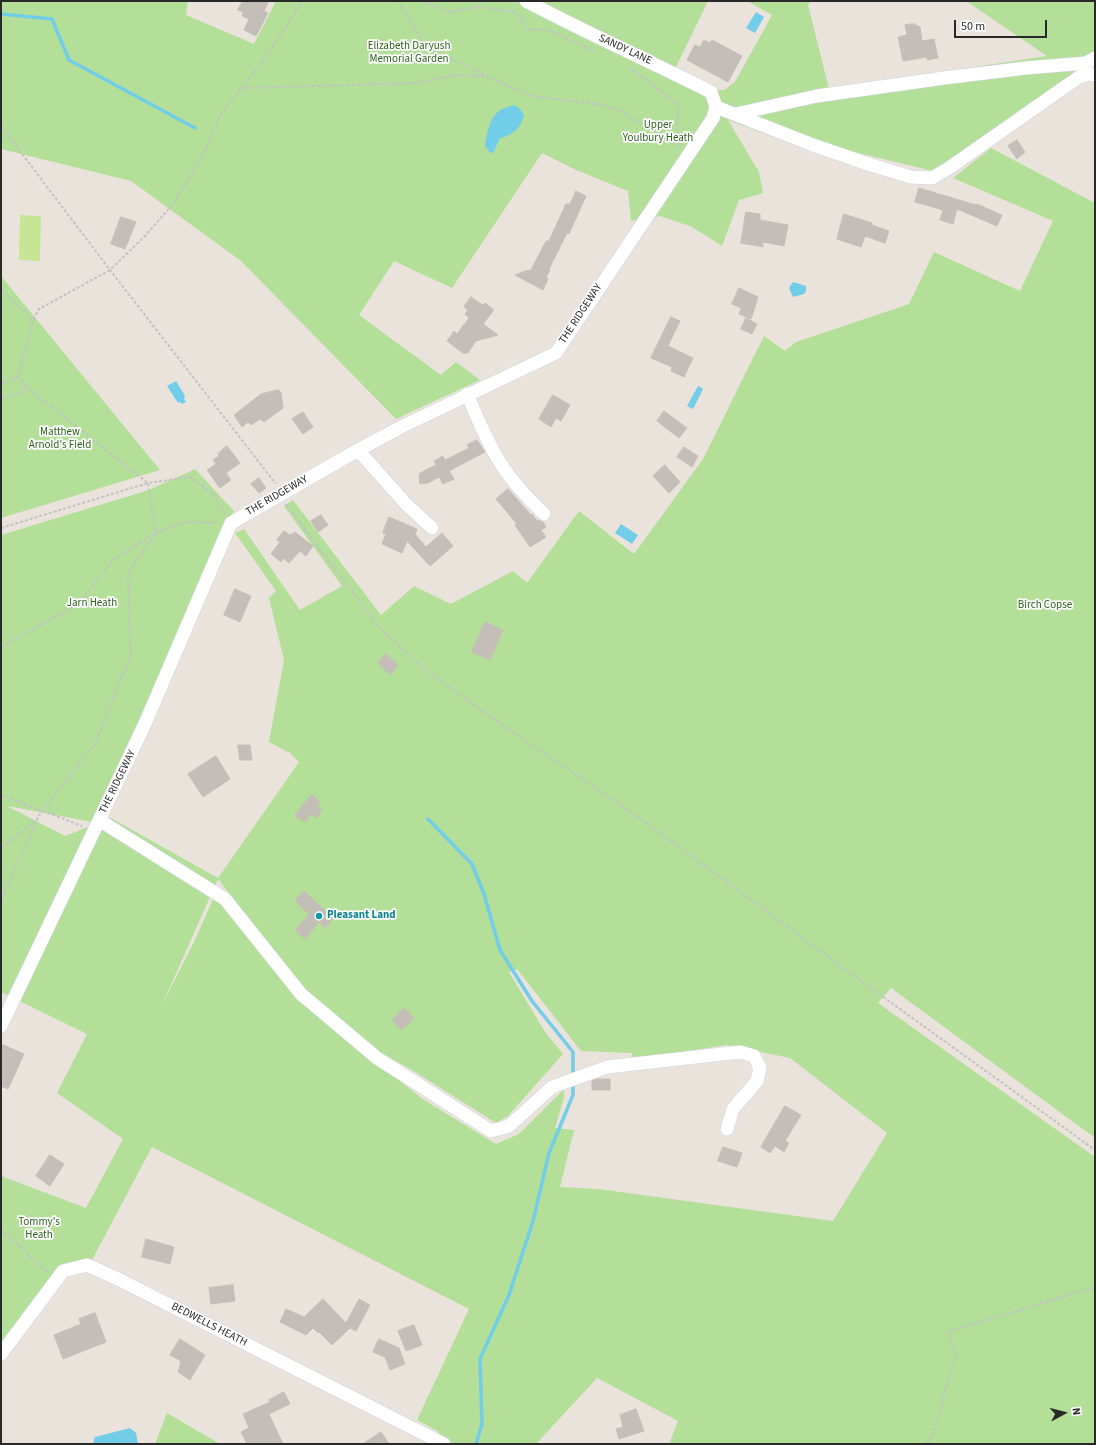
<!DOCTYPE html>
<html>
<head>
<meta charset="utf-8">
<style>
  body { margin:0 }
  #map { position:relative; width:1096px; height:1445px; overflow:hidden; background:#eae3db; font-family:"Source Sans 3",sans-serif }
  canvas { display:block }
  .frame { position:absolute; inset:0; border:2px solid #292929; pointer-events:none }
  .north { position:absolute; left:1044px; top:1393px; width:40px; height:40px; -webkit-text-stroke:3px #fff; paint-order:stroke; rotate:83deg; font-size:11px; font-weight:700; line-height:16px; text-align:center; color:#292929 }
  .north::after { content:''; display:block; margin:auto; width:14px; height:18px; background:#292929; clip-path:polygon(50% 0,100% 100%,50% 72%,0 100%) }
  .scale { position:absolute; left:954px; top:20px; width:93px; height:18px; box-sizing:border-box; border:2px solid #292929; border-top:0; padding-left:5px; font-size:12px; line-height:14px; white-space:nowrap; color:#292929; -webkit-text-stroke:3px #fff; paint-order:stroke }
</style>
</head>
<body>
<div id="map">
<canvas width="1096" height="1445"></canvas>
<div class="frame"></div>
<div class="north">N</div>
<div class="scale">50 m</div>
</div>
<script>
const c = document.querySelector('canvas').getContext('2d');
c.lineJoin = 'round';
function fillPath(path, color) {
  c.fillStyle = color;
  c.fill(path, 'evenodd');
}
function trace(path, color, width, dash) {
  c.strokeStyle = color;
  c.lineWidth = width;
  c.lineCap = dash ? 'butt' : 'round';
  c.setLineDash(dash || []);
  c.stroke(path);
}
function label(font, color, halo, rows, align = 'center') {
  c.font = font + ' "Source Sans 3",sans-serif';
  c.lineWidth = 3.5;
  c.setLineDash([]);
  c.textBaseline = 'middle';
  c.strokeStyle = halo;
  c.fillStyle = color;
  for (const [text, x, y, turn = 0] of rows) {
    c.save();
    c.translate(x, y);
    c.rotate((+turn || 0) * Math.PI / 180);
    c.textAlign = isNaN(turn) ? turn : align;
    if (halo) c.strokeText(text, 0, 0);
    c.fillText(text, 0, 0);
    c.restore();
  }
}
const green = new Path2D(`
  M1,1H188L186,15L254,44L276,1H708L676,67L717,90H724L735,82L772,15L747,1H811L808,5L829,89L1047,56L966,1H1095V66L1080,69L933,171L854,152L849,165L728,120L759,172L763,193L739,200L722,246L692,227L660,216L631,221L628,191L576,170L542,153L452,288L394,261L359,315L441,375L456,362L480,380L396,419L241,261L131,181L1,149Z
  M991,148L1095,203V1138L891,988L878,1003L1095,1157V1444H669L678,1421L597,1378L536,1444H434L439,1432L417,1420L469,1309L152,1147L92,1260L66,1264L56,1270L1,1342V1176L86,1208L123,1139L57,1093L87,1034L1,992V535L149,490L195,469L234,511L92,822L7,806L65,836L111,818L218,878L299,762L290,753L269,742L284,660L269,598L276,591L235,533L244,529L300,610L342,586L284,506L293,500L381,615L414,586L451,604L513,571L527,583L579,511L634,554L703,459L764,336L785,351L796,342L909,304L934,252L1020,291L1053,221L953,178ZM218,879L305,990L372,1048L412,1070L496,1123L508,1116L563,1054L545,1032L509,972L517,969L581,1051L632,1053L631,1060L727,1045L790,1058L887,1133L833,1221L598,1189L560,1187L574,1130L555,1128L564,1098V1089L519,1134L496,1144L424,1100L335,1030L223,903L214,897L194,942L162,1005Z
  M1,276L160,470L1,518Z
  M167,1413L220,1444H155Z`);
const pitch = new Path2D(`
  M20,215L41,216L40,261L19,260Z`);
const water = new Path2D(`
  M756,12L764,17L755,33L746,28Z
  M514,105L519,108L524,115C522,127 512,136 500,138L493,153L489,152L485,145C487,134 489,118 499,111C503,108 509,107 514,105Z
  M793,282L806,286V291L804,294L793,297L789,288Z
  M176,381L185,396L184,399L186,402L182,404L180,402L178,403L167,386Z
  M698,386L703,389L693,409L687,406Z
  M621,524L638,535L632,544L615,533Z
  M130,1428L136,1433L138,1444H93L95,1437Z`);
const stream = new Path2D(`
  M1,14L52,19L69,60L195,128
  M428,819L472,864L484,894L500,950L532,1001L573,1052V1077
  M476,1444L482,1424L480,1359L509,1295L533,1221L549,1153L573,1095V1083`);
const building = new Path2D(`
  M243,1H269L264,11L268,13L256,36L244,30L249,19L242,16L243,12L238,10Z
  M914,24L920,27L922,41L934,39L938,58L927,60V57L903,61L898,37L907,35L905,25Z
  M704,40L710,43L712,40L742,56L728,82L687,60L695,45L700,47Z
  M1017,140L1025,152L1017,159L1008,146Z
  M919,188L976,205L977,204L1002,215L997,226L957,209L953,224L940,220L943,210L915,202Z
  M576,191L586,196L569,234L567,233L549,269L550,270L546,278L548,279L543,290L515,275L525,271L531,270L546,241H549L566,204H570Z
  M746,212L760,214V220L788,225L784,246L763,242V247L741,243Z
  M844,214L872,223V225L889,231L885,243L865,236L861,247L837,239Z
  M121,217L136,222L125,249L111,244Z
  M739,288L758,297L751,319L739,314L741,308L732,304Z
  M471,297L483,305L485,303L494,310L483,324L498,335L476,341L468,353H463L447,341L454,331L457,334L469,318L465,314L468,310L464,307Z
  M671,317L680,321L668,346L693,358L684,377L671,371L672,367L651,358Z
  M746,318L757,324L752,334L741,329Z
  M279,390L280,392H281L283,408L264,422L260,419L251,425L248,422L242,427L234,415L261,394Z
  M553,395L570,405L561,421L556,418L551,427L539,419Z
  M664,411L687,428L679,438L657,421Z
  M303,412L313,427L303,434L292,419Z
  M477,440L485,452L449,471L454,479L443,484L439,477L428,483L420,484L419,476L420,473L436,465L434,461L443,456L445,460L469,448L467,445Z
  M227,446L240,463L226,473L231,480L220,488L207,470L216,464L213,460L219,456L218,454Z
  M684,447L698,456L692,467L677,457Z
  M665,465L680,482L669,493L653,476Z
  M259,478L266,488L259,493L251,484Z
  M508,489L531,515L532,514L537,521L539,520L543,522L546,527L541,530L546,537L530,547L515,525L517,524L496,499Z
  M321,515L328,525L318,532L311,521Z
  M389,517L417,529L415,534L426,547L442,533L453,546L430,566L407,541L402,553L382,544L386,534L383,533Z
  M284,531L290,535L295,532L313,546L306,556L300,551L289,563L283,558L281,562L271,554L280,542L277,540Z
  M235,589L251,596L240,622L224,615Z
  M485,622L503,630L490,660L472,652Z
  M386,654L398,665L390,675L378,663Z
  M238,745H250L252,760H240Z
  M216,756L230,779L203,797L188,774Z
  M312,794L320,802L317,806L322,810L316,818L310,814L305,822L295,816Z
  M304,891L333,918L325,928L319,922L305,939L295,930L309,914L295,901Z
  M404,1008L414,1018L402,1030L392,1021Z
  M1,1044L24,1054L8,1089L1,1086Z
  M597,1079H610V1090H592V1081Z
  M785,1106L801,1115L785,1141L789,1143L784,1152L775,1146L770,1153L761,1147Z
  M723,1147L742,1153L737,1167L718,1161Z
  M50,1155L64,1164L50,1186L36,1176Z
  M146,1239L174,1247L170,1264L142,1257Z
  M233,1285L235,1301L211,1304L209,1288Z
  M323,1299L346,1323L359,1299L370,1305L356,1331L350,1328L332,1345L319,1332L318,1333L313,1328L306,1335L280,1322L286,1309L304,1317Z
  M95,1313L106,1342L63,1359L54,1335L81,1324L79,1319Z
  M414,1325L422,1345L406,1351L398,1331Z
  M180,1339L205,1355L190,1380L178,1372L181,1361L170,1355Z
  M379,1339L399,1348L405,1364L390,1370L385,1357L373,1352Z
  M284,1392L290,1404L269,1414L283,1444H247L241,1432L249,1428L243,1414L270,1402L269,1400Z
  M636,1409L644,1431L619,1439L616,1429L623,1427L620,1415Z
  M381,1432L389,1444H363Z`);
const path = new Path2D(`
  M398,1L426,47L485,75
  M425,1L447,12L480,7L515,12L528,30L546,29L595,51
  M629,67L678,104L677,144
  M242,88L416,83L457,75L486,76L531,96L604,105L621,111L680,146
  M1,126L110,270L276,484
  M1,290L33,320
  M1,384L19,376
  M1,399L20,393L26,387L19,376V372L33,320L39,309L110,270L144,237L174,203L202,156L221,114L266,57L303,1
  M286,504L380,628L427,671L475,706L651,826L842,967L1095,1150
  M1,528L148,483L190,477L212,493L225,514
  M1,647L77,605L113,560L156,533L184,522L218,523
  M1,795L82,826
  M1,848L36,821L42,811L95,744L131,654L128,573L156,533L148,483L26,387
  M1,901L36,822
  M1,1229L48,1273
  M927,1444L932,1435L956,1357L948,1332L1095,1287`);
const minor = new Path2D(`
  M526,1C587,33 649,61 711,92L716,107
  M716,107L813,145L871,165L911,177L932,178L949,168L1079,77L1089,74L1095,75
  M736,114L817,96L944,78L1026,68L1086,63L1095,58
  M467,394C478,419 488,445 503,467C514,484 529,499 544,514
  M358,450L406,504L432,528
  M99,820L225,899L301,994L377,1058L491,1131L509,1126L552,1087L607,1067L740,1052L754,1056L760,1068L757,1081L733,1109L727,1129
  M1,1026L144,726L231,523L358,450L403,426L556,353L713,118L716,107
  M1,1354L63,1271L87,1265L118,1279L444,1444`);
const markers = [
  [319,916,4,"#0f9aa8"]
];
const parkNames = [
  ["Elizabeth Daryush",409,47],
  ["Memorial Garden",409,60],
  ["Upper",658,126],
  ["Youlbury Heath",658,139],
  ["Matthew",60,433],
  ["Arnold's Field",60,446],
  ["Jarn Heath",92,604],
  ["Birch Copse",1045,606],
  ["Tommy's",39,1223],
  ["Heath",39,1236]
];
const streetNames = [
  ["SANDY LANE",625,50,25],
  ["THE RIDGEWAY",581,314,-57],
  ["THE RIDGEWAY",277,496,-30],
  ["THE RIDGEWAY",118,782,-64],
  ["BEDWELLS HEATH",209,1325,27]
];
const cultureNames = [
  ["Pleasant Land",327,916]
];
fillPath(green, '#b3df99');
fillPath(pitch, '#c6e695');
fillPath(water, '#72cde9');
trace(stream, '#72cde9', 3.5);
fillPath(building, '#c3beb7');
trace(building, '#c6bfb5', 1);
trace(minor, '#d0d4e1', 14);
trace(path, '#c3c3c3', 2, [3, 2]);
trace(minor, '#fff', 13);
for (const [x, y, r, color] of markers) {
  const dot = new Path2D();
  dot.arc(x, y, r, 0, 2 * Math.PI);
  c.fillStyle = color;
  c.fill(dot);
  trace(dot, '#fff', 1.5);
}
label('11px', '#2d621d', '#fff', parkNames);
label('11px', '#292929', '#fff', streetNames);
label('bold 11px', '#0d838f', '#fff', cultureNames, 'left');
</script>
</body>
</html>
